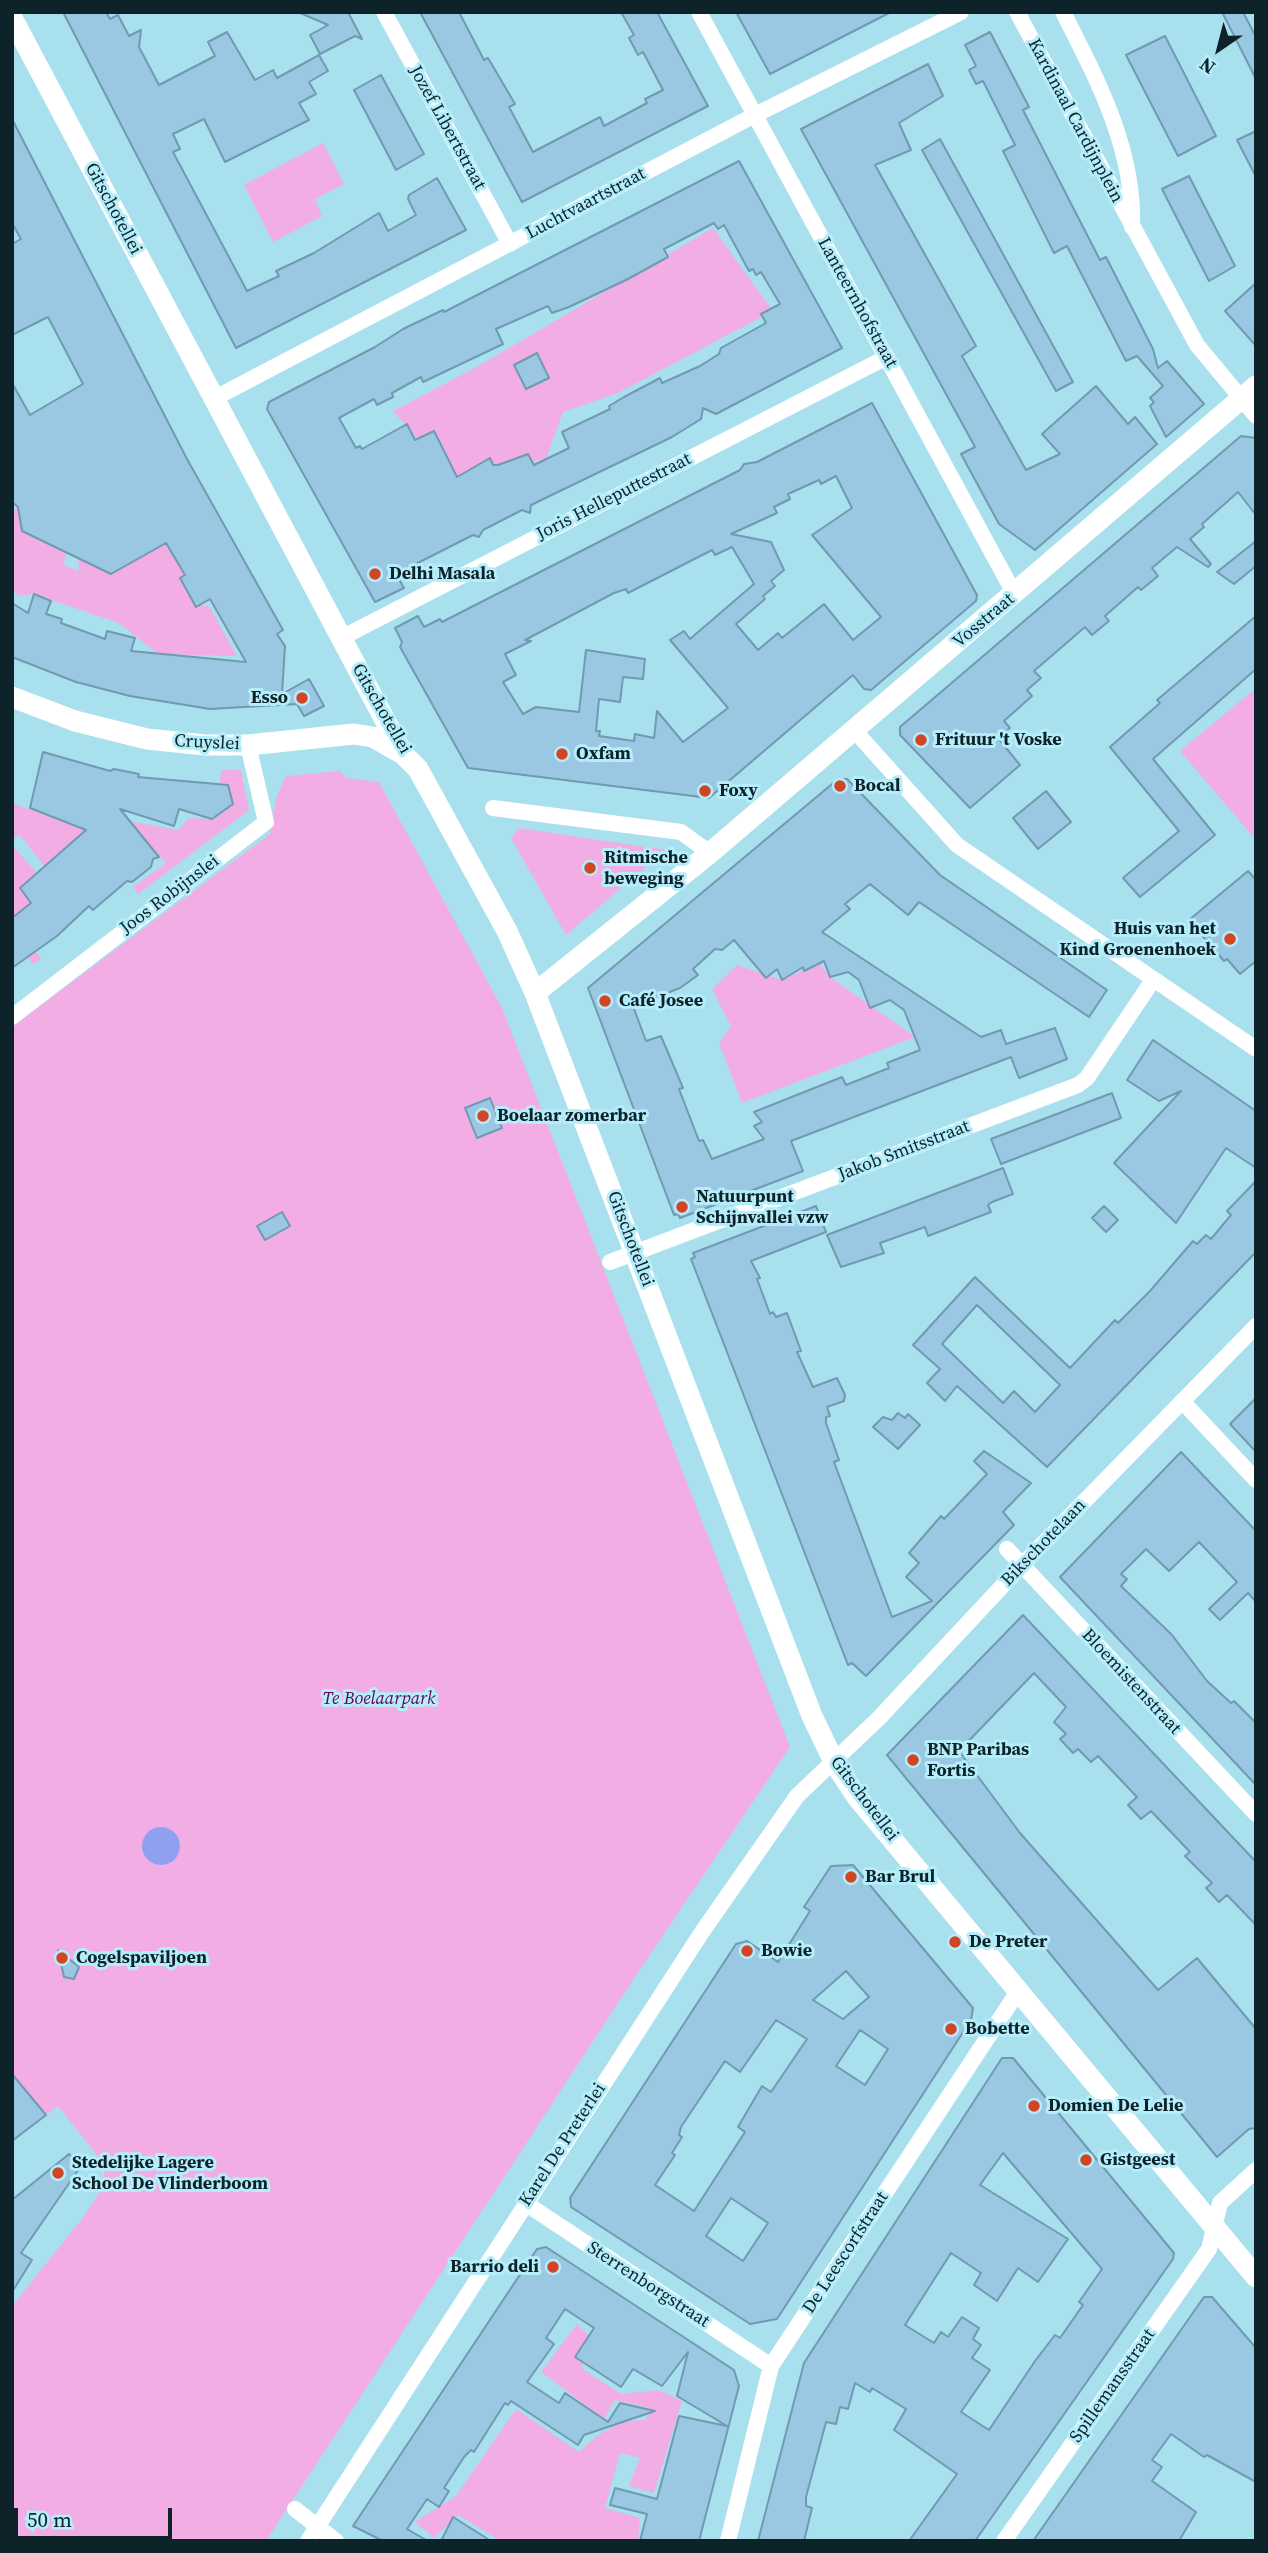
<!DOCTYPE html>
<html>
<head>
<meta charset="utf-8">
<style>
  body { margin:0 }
  #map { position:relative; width:1268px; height:2553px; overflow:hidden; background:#a8e0ed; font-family:"Source Serif 4",serif }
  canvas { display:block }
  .frame { position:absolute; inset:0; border:14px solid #0d2329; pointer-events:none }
  .north { position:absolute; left:1184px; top:14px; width:70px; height:70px; -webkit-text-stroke:5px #b5edfb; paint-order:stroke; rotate:215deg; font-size:19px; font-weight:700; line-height:28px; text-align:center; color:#0d2329 }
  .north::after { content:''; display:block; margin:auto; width:24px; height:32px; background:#0d2329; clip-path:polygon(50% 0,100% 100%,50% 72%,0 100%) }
  .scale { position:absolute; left:14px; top:2508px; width:158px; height:32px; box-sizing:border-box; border:4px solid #0d2329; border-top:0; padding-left:9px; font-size:21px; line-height:24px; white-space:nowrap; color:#0d2329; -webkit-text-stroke:5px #b5edfb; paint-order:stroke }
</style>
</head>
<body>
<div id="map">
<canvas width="1268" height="2553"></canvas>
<div class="frame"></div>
<div class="north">N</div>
<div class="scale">50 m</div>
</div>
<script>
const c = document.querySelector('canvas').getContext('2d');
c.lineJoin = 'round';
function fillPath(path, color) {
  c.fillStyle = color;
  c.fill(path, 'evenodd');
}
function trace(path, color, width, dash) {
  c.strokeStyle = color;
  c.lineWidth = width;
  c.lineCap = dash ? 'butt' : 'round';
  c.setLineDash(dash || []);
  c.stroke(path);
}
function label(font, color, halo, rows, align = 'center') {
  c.font = font + ' "Source Serif 4",serif';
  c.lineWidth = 6;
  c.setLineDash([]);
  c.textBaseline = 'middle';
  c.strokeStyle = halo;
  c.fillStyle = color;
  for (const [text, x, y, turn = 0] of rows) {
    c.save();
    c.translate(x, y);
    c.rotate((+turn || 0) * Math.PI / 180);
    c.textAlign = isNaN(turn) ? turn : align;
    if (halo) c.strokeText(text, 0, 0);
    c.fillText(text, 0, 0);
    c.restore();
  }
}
const green = new Path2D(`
  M323,143L344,184L315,199L322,216L273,242L244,185Z
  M713,228L773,311L618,393L563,412L546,459L451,477L393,411L475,368Z
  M18,507L22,531L66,552L64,565L79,571L78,558L111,574L166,543L204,563L180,579L196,606H209L237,656L158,654L119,623L34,594L19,596L12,590V512Z
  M1256,688V840L1180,751Z
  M221,770H241L249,810L138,894L133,887L166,863L129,821L44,866L20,835L12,839V803L75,826L129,821L178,830L189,818L212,819L232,804L220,785Z
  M340,771L346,778L379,782L502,1008L790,1747L637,1974L266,2541H12V2306L81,2220L100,2192L104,2178V2167L97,2155L58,2106L46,2115L12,2074V2057L15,2055L12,2050V1027L270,834L276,798L286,776Z
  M519,828L666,850L566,935L511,838Z
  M15,848L36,872L20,888L31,903L13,917L41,959L33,964L12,939V850Z
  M820,963L830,977L915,1037L742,1103L719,1043L731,1026L712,989L737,965L782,980Z
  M577,2324L593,2340L581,2368L621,2394L658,2390L682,2401L654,2493L629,2486L640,2458L620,2453L605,2508L640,2518L638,2541H501L458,2515L434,2538L415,2522L456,2496L516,2409L579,2452C598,2433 619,2419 646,2420L649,2408L615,2400L604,2419L541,2372Z`);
const water = new Path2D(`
  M142 1846a19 19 0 1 1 38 0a19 19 0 1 1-38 0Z`);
const building = new Path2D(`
  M63,12H106L110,19L118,15L129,36L141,30L139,47L159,85L215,56L208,42L227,32L255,80L273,70L277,78L319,55L328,71L309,82L316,94L299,103L309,120L225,162L204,119L173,134L180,149L173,152L247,291L279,276L276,271L314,253L379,213L388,231L416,215L408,199L409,195L437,178L466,230L236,348Z
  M298,12H348L362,39L355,36L320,54L310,35L328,25Z
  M420,12H459L484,60L488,58L491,63L515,104L509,107L533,152L600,117L604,126L647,103L645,99L663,90L643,52L638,55L629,38L634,35L621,12H657L708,106L522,202Z
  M736,12H891L770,74Z
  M1222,12H1243L1256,37V79Z
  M990,32L1029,107L1023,110L1100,260L1106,257L1153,349L1158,368L1167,361L1204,404L1166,437L1150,406L1154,402L1150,398L1163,386L1137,356L1126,361L1067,246L1054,253L1003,151L1015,145L983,81L976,84L969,70L976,66L965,45Z
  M1165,36L1216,136L1178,156L1126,55Z
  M928,64L943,96L899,123L911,150L875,165L976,346L962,356L1026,470L1060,454L1042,434L1096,386L1128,424L1135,417L1157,444L1035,550L999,524L961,454L975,447L801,129Z
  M381,75L424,154L396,170L354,90Z
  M12,119L187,459L283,630L277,634L285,646L282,694L309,679L324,706L304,716L297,704L210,709L130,696L76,682L12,657V603L28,613L34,594L51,601L46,614L62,619L61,623L105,639L107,631L135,638L131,651L246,662L210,599L196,607L180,578L185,575L166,543L111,574L22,531L18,507L12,502V383L30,415L83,384L48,317L12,335V244L21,239L12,223Z
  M1256,131V177L1237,140Z
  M940,139L1073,382L1056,391L922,150Z
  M739,161L842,348L716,414L703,408L701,419L672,437L531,505L530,513L522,510L483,530L479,537L473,535L396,574L404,588L375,602L267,409L269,402L375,347L403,329L443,310L444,312ZM714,223L718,229L724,225L749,271L753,269L756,275L761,272L780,304L761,314L766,323L721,348L719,354L700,366L662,383L660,378L624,397L609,406L610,409L562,432L569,448L534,465L528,454L498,465H493L490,458L457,477L434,431L415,440L407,424L362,449L360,446L356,448L339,418L374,399L377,405L393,397L392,393L421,377L423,382L503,344L496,329L548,306L552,313L569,307L628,279L668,257L664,249Z
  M1189,176L1235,266L1209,281L1162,189Z
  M1256,283V346L1225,311Z
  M537,353L549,378L526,389L514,365Z
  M872,403L977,595L976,601L871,690L864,689L853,675L709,798L468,768L400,647L402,642L395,628L418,616L424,627L440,619L442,622L740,470L744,464L757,462ZM836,476L852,508L812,535L881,617L853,640L824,604L782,638L778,633L758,650L736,624L765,599L763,596L775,586L771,581L784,570L771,542L731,534L777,513L774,507L790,499L788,494L819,480L821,484ZM732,547L754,584L690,639L684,631L670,640L728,708L683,742L657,711L654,738L635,734L634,741L599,736L600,731H596L599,699L620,702L623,677L643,679L645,659L586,650L579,712L536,707L523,714L503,682L516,675L505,654L531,641L525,640L614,593L626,589L628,593L712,550L715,555Z
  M1241,436L1256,438V515L1238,492L1202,524L1204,527L1190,539L1211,564L1208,567L1177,547L1152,568L1158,576L1141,590L1138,587L1105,616L1109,621L1092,635L1085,627L1034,671L1041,678L1027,690L1032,696L1004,721L1010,728L998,738L1020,765L970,808L900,735V727Z
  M1256,541V566L1234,584L1217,572Z
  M1256,616V669L1153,759L1215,835L1140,897L1123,878L1179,831L1110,747L1160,703L1157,700Z
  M43,752L110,771L114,769L139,774L138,777L228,785L233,804L212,819L179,809L174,826L120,809L159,857L153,859L151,867L132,882L127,881L93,910L89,906L57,936L12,968V918L31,903L20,888L86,830L30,808Z
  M838,779H847L940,875L1107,990L1089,1017L919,902L908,915L870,884L845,904L850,909L822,932L981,1037L1001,1030L1006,1044L1055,1028L1067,1059L1019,1078L1011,1057L791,1141L803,1171L680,1218L678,1214L674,1215L588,988ZM734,940L766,978L777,969L782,980L803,967L804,971L824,961L830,977L848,972L859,980L870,1008L890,1000L904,1010L920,1050L887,1063L889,1068L846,1085L842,1077L754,1112L762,1122L754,1126L764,1139L712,1159L703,1140L699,1141L679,1089L683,1088L661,1036L646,1041L633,1006L680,988L698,975L693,969L715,949L722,950Z
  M1046,791L1071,822L1038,849L1013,818Z
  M1248,871L1256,880V961L1240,974L1227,959L1224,961L1189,920Z
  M1153,1040L1256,1111V1168L1226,1148L1176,1223L1114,1163L1181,1091L1159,1101L1127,1080Z
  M1112,1093L1121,1118L1001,1164L991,1139Z
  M490,1098L502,1128L477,1138L465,1108Z
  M1003,1168L1013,1194L992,1202L988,1205L991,1212L928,1236L925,1227L880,1243L884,1253L841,1267L827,1235Z
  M1256,1181V1252L1047,1467L957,1386L945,1401L927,1383L940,1369L913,1345L975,1277L1070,1368L1115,1320L1118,1323L1150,1291L1193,1241L1197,1244L1206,1235L1211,1239L1231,1215L1227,1211ZM977,1305L1060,1385L1035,1412L1014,1391L1003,1403L942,1344Z
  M816,1206L826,1232L751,1261L760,1278L757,1279L770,1314L773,1312L776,1317L787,1313L801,1351L797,1352L813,1387L837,1378L845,1395L844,1401L827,1407L830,1416L826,1417V1423L839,1460L834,1462L892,1617L932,1601L906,1577L919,1563L909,1553L941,1516L944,1519L987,1474L974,1461L984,1451L1031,1483L1003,1512L1014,1525L866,1676L852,1663L848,1665L691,1259L695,1257L693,1253Z
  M1104,1206L1118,1220L1106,1232L1092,1218Z
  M282,1212L290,1226L265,1240L257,1226Z
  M1256,1398V1452L1230,1424Z
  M898,1413L905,1418L908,1414L920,1425L898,1449L873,1427L883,1417L892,1420Z
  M1181,1452L1256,1531V1602L1248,1593L1220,1620L1209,1609L1237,1582L1199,1542L1169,1571L1146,1549L1121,1574L1127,1579L1121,1586L1172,1635L1207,1681L1231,1703L1234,1701L1256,1723V1785L1060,1577Z
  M1023,1615L1256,1862V1925L1227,1895L1219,1902L1206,1888L1212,1883L1185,1856L1190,1852L1151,1811L1141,1819L1128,1805L1137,1797L1098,1756L1091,1762L1078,1749L1073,1753L1060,1739L1066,1734L1054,1722L1066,1707L1034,1673L959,1751L1020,1833L1158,1990L1197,1958L1256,2029V2128L1249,2129L1217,2157L887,1755Z
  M853,1865L973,2008L971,2020L777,2319L750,2324L571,2207L570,2198L736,1944L747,1941L778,1962L810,1911L804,1907L831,1866ZM846,1971L869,1997L843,2019L813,2000ZM776,2020L807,2039L771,2092L762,2086L738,2127L745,2132L694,2211L655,2185L675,2155L672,2153L682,2137L679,2135L681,2127L725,2061L740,2072ZM860,2030L888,2049L865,2085L836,2066ZM731,2198L768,2223L743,2261L706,2236Z
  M58,1950L79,1967L74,1979L64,1977Z
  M1002,2058H1013L1174,2253L1173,2259L975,2541H909L957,2474L894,2430L906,2409L872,2388L870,2392L855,2383L848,2409L840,2407L836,2424L826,2422L806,2497V2506L812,2508L804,2541H758L804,2363ZM1003,2153L1102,2269L1079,2302L1083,2305L1060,2338L1055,2335L1035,2361L989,2430L961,2412L990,2370L972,2358L981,2345L973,2339L979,2328L962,2317L948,2337L941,2332L934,2343L905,2325L951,2253L981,2273L974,2285L997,2301L1018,2268L1038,2282L1068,2239L980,2185Z
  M12,2074L46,2115L12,2141Z
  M69,2154L81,2166L21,2253L32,2260L12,2292V2200Z
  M546,2247L734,2370L739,2386L699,2541H640L647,2514L610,2505L615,2488L657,2499L679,2416L727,2426L677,2396L688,2352L662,2386L633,2369L621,2387L575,2357L594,2328L565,2309L546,2338L554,2344L527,2382L559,2403L565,2393L608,2422L620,2403L655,2411L584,2435L578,2445L511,2401L508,2405L505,2403L474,2452L471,2450L464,2457L444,2488L449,2491L439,2507L427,2499L407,2529L428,2541H383L353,2526L537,2249Z
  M1204,2297H1212L1256,2348V2482L1207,2455L1204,2457L1171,2434L1152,2460L1162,2467L1152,2481L1196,2512L1179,2541H1033Z
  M453,2517L491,2541H441Z`);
const minor = new Path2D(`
  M384,12L510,244
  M699,12L1015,595
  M1017,12L1197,345L1256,416
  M1063,12C1097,79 1135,150 1132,227
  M213,399L755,115L961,12
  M341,638L887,357
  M855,731L957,845L1256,1049
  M493,808L681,832L710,853
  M12,1017L266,822L248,745
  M610,1262L1078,1085L1087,1078L1153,980
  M1182,1401L1256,1480
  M1007,1549L1256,1814
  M525,2203L771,2366
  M295,2509L336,2541
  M308,2541L702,1932L797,1796L879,1718L1022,1565L1256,1326
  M728,2541L771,2366L1019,1990
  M1004,2541L1209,2249L1220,2203L1256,2170`);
const tertiary = new Path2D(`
  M12,18L403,754L418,769L507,931L535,993L812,1716L834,1762L857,1797L1256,2277
  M12,697L75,721L147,739L205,745H248L354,734L373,737L403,754
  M535,993L710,853L1256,386`);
const markers = [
  [375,574,7,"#d04625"],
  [302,698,7,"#d04625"],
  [921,740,7,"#d04625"],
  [562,754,7,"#d04625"],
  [840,786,7,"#d04625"],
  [705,791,7,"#d04625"],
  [590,868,7,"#d04625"],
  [1230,939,7,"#d04625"],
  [605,1001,7,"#d04625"],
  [483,1116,7,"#d04625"],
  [682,1207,7,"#d04625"],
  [913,1760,7,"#d04625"],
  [851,1877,7,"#d04625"],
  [955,1942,7,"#d04625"],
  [747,1951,7,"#d04625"],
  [62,1958,7,"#d04625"],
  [951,2029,7,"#d04625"],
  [1034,2106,7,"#d04625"],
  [1086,2160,7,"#d04625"],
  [58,2173,7,"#d04625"],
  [553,2267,7,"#d04625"]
];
const streetNames = [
  ["Kardinaal Cardijnplein",1075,121,62],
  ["Jozef Libertstraat",447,128,61],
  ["Luchtvaartstraat",586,204,-28],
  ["Gitschotellei",113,209,62],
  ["Lanteernhofstraat",857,303,61],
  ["Joris Helleputtestraat",614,497,-27],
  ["Vosstraat",984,621,-40],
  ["Gitschotellei",381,709,60],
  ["Cruyslei",207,743,3],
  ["Joos Robijnslei",170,895,-37],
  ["Jakob Smitsstraat",904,1151,-21],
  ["Gitschotellei",630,1239,69],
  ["Bikschotelaan",1044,1543,-46],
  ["Bloemistenstraat",1131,1682,47],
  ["Gitschotellei",864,1799,53],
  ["Karel De Preterlei",563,2145,-57],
  ["De Leescorfstraat",846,2253,-57],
  ["Sterrenborgstraat",648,2285,33],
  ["Spillemansstraat",1113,2386,-55]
];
const poiNames = [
  ["Delhi Masala",389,574],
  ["Esso",288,698,"right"],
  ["Frituur 't Voske",935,740],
  ["Oxfam",576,754],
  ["Bocal",854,786],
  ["Foxy",719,791],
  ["Ritmische",604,858],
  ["beweging",604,879],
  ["Huis van het",1216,929,"right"],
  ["Kind Groenenhoek",1216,950,"right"],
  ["Café Josee",619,1001],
  ["Boelaar zomerbar",497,1116],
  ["Natuurpunt",696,1197],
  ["Schijnvallei vzw",696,1218],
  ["BNP Paribas",927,1750],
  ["Fortis",927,1771],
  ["Bar Brul",865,1877],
  ["De Preter",969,1942],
  ["Bowie",761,1951],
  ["Cogelspaviljoen",76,1958],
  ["Bobette",965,2029],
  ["Domien De Lelie",1048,2106],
  ["Gistgeest",1100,2160],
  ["Stedelijke Lagere",72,2163],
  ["School De Vlinderboom",72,2184],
  ["Barrio deli",539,2267,"right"]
];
const parkNames = [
  ["Te Boelaarpark",379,1699]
];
fillPath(green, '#f2aee4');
fillPath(water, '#90a0f1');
fillPath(building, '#9ac7e1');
trace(building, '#6f9ab2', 2);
trace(minor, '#fff', 16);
trace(tertiary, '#fff', 21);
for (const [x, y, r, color] of markers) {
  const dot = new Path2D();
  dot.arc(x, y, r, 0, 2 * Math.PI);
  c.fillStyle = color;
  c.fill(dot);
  trace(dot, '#b5edfb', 2.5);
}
label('18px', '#0d2329', '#b5edfb', streetNames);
label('bold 18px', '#0d2329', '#b5edfb', poiNames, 'left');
label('italic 18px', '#630558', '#b5edfb', parkNames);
</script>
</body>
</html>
